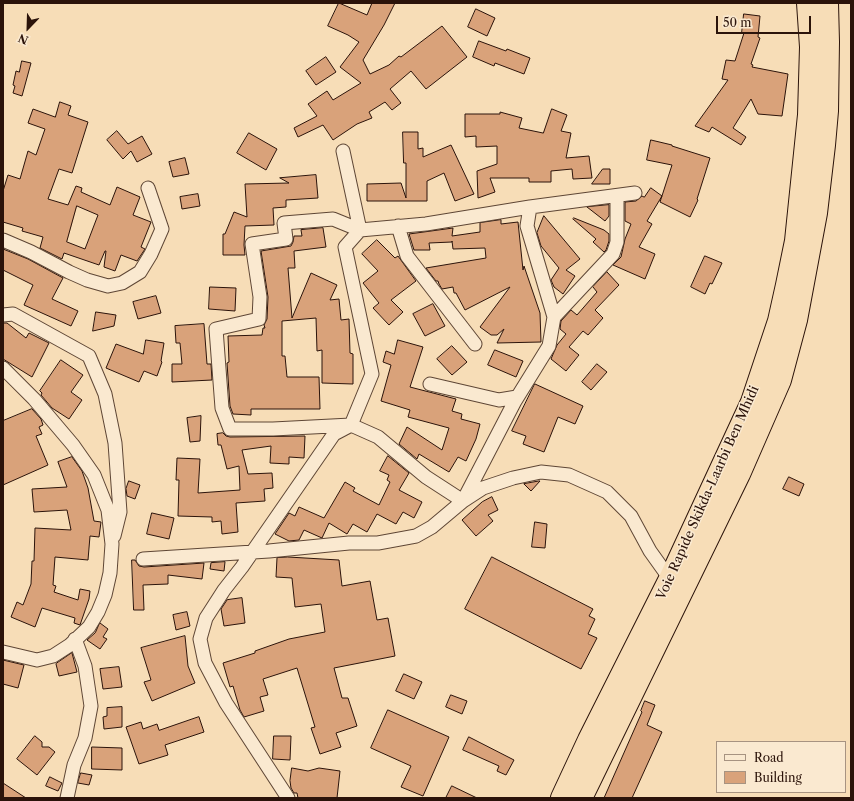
<!DOCTYPE html>
<html>
<head>
<meta charset="utf-8">
<style>
  body { margin:0 }
  #map { position:relative; width:854px; height:801px; overflow:hidden; background:#f7ddb7; font-family:"Libre Caslon Text",serif }
  canvas { display:block }
  .frame { position:absolute; inset:0; border:4px solid #2b130a; pointer-events:none }
  .legend { position:absolute; left:716px; top:741px; width:130px; height:52px; box-sizing:border-box; background:#fae9d0; border:1px solid #a79381; margin:0; padding:5px 7px; list-style:none; font-size:12px; color:#2b130a }
  .legend li { display:flex; align-items:center; gap:8px; height:20px }
  .legend b { width:20px; border:1px solid #a79381 }
  .north { position:absolute; left:8px; top:8px; width:40px; height:40px; -webkit-text-stroke:3px #fae9d0; paint-order:stroke; rotate:203deg; font-size:11px; font-weight:700; line-height:16px; text-align:center; color:#2b130a }
  .north::after { content:''; display:block; margin:auto; width:14px; height:18px; background:#2b130a; clip-path:polygon(50% 0,100% 100%,50% 72%,0 100%) }
  .scale { position:absolute; left:716px; top:16px; width:95px; height:18px; box-sizing:border-box; border:2px solid #2b130a; border-top:0; padding-left:5px; font-size:12px; line-height:14px; white-space:nowrap; color:#2b130a; -webkit-text-stroke:3px #fae9d0; paint-order:stroke }
</style>
</head>
<body>
<div id="map">
<canvas width="854" height="801"></canvas>
<div class="frame"></div>
<ul class="legend">
<li><b style="height:5px;background:#fae9d0"></b>Road</li>
<li><b style="height:11px;background:#d9a27a"></b>Building</li>
</ul>
<div class="north">N</div>
<div class="scale">50 m</div>
</div>
<script>
const c = document.querySelector('canvas').getContext('2d');
c.lineJoin = 'round';
function fillPath(path, color) {
  c.fillStyle = color;
  c.fill(path, 'evenodd');
}
function trace(path, color, width, dash) {
  c.strokeStyle = color;
  c.lineWidth = width;
  c.lineCap = dash ? 'butt' : 'round';
  c.setLineDash(dash || []);
  c.stroke(path);
}
function label(font, color, halo, rows, align = 'center') {
  c.font = font + ' "Libre Caslon Text",serif';
  c.lineWidth = 3;
  c.setLineDash([]);
  c.textBaseline = 'middle';
  c.strokeStyle = halo;
  c.fillStyle = color;
  for (const [text, x, y, turn = 0] of rows) {
    c.save();
    c.translate(x, y);
    c.rotate((+turn || 0) * Math.PI / 180);
    c.textAlign = isNaN(turn) ? turn : align;
    if (halo) c.strokeText(text, 0, 0);
    c.fillText(text, 0, 0);
    c.restore();
  }
}
const building = new Path2D(`
  M339,3L367,15L372,3H395L384,25L363,60L370,74L389,65L399,56L401,57L442,26L467,57L426,89L411,71L390,89L401,103L392,110L385,102L369,112L372,118L357,124L333,140L323,125L298,137L294,128L317,116L308,104L327,91L333,100L361,83L340,67L359,42L348,35L328,26Z
  M476,9L495,18L487,36L468,27Z
  M744,14L760,16L758,37L760,38L751,64L753,65L752,67L788,74L782,116L758,114L751,99L733,128L746,137L741,145L712,127L709,132L695,126L728,80L722,79L726,60L735,61L744,33H742Z
  M479,41L506,51L507,49L530,58L524,74L495,63L494,66L473,57Z
  M326,57L336,72L316,85L306,71Z
  M22,61L31,63L22,96L13,93L15,86L13,85L16,71L19,72Z
  M60,102L71,106L68,115L88,122L72,173L59,169L48,199L68,205L76,186L82,188L81,192L110,205L117,187L140,197L133,215L151,222L141,247L145,249L137,261L121,255L115,271L104,267L106,251H105L99,265L64,253L62,259L40,248L43,237L22,231L23,228L3,222V191L8,175L20,179L28,151L36,155L45,129L28,123L33,109L55,117ZM77,206L98,215L85,249L67,242Z
  M552,109L567,115L561,131L571,133L566,158L589,156L592,178L573,179L572,169L551,171V182H529V178H490L495,192L478,198L477,171L497,164V146L476,147V136L465,137V114H500V112L522,118L519,128L543,133Z
  M117,131L128,144L142,136L152,154L137,162L131,151L123,159L107,140Z
  M403,132H418V149L423,148V157L451,145L474,194L455,201L444,173L427,181V201H367V184L401,183L406,198V163H404Z
  M249,133L277,149L266,170L237,153Z
  M651,140L672,145V146L710,158L697,199L698,200L690,217L660,202L672,165L647,160Z
  M185,158L189,174L173,177L169,162Z
  M603,169H610V184H592Z
  M316,175L318,198L286,200V207L273,208L274,225L245,226L244,245L245,255H223V234H225L234,212L247,217L245,184L289,183L280,178Z
  M651,188L662,196L647,221L652,224L639,247L655,254L645,279L613,265L621,257L625,239L631,224L625,221V202L636,201L642,196L644,197Z
  M198,194L200,206L182,209L180,197Z
  M609,205V216L605,221L587,207Z
  M544,216L580,259L566,270L575,276L563,294L554,287L551,280L559,268L541,246L537,233Z
  M574,218L604,230L609,234V241L606,250L604,252L593,242L596,239L573,219Z
  M501,220V224L518,222L523,270L524,266L540,313L541,342L497,343L504,329L497,335H491L480,327L510,287L465,310L456,293H454L453,287L442,289L439,284L438,281H436L426,268L486,258L485,248L453,249L452,241V242L429,243L430,250H414L409,234L453,228L452,236L480,232V223Z
  M323,228L326,247L294,251L295,268H288L292,318L311,273L337,285L330,300L339,299L341,320L349,319L350,353L353,354V384L322,383V350L317,351L316,318L282,321V356H285L287,377H319L320,409H251V415L233,414L230,406L227,363L229,362L228,336L262,335L263,328H265L264,325L267,319L268,297L261,251L291,246L293,242L294,236H302L301,230Z
  M377,240L395,258L398,256L416,281L391,300L403,312L389,325L373,308L379,303L363,283L378,271L362,254Z
  M3,249L28,259L63,278L52,299L78,311L71,326L24,305L33,285L3,270Z
  M705,256L722,263L712,284L710,283L705,294L691,287Z
  M607,272L619,285L595,310L603,318L588,335L583,331L569,347L579,355L566,371L551,359L557,345L566,334L560,329L561,321L571,310L577,315L597,292L593,287Z
  M210,287L236,288L235,311L209,309Z
  M156,296L161,313L138,319L133,302Z
  M433,304L445,326L425,336L413,314Z
  M96,312L116,315L114,326L93,331Z
  M3,323H7L26,338L29,333L49,343L32,377L3,359Z
  M204,324L207,364H211L212,380L172,382V364H182L180,343H176L175,326Z
  M146,340L164,343L161,361L162,362L157,376L144,371L139,382L106,368L116,344L143,354Z
  M398,340L423,347L410,387L456,399L452,411L462,414L461,419L480,424L476,439L466,461L458,457L449,472L419,454L417,459L399,444L407,427L442,450L449,428L408,417L410,410L381,401L391,365L383,362L386,351L394,354Z
  M452,346L467,362L452,375L437,359Z
  M495,350L523,361L516,377L488,365Z
  M61,360L83,375L71,392L82,400L69,419L52,408L41,395L42,393L40,391Z
  M597,364L607,372L591,390L582,382Z
  M535,384L583,406L575,424L558,417L544,452L523,444L526,436L512,431Z
  M32,409L41,419L43,425L39,427L42,434L36,436L48,465L3,485V421Z
  M201,416L200,441L190,442L187,418Z
  M223,433L226,436L230,437L305,436L304,458L289,457V464L270,463L271,446L242,450L248,474L272,473L273,488L264,489L265,501L236,503L238,532L222,534L221,521L212,522V517L178,516L179,480H176L177,458L200,459L198,493L240,490L239,466L227,469L221,445H218L217,434Z
  M388,456L409,473L399,490L422,502L414,518L403,512L396,524L377,514L367,532L353,524L347,534L329,523L322,538L304,530L299,540L289,541L275,534L289,513L295,516L299,507L324,518L345,482L355,488L353,491L379,505L390,482L387,480L389,475L380,471Z
  M72,457L82,471L88,488L94,521L101,522L99,537L90,536L88,560L55,557L53,585L56,586L54,592L78,600L80,589L90,591L89,599L80,625L74,623L75,618L42,608L35,627L11,617L17,602L23,605L31,584L32,561H34L35,528L71,530L67,510L34,512L32,489L67,487L58,462Z
  M789,477L804,484L799,496L783,489Z
  M129,481L140,485L135,499L127,496L126,489Z
  M539,481H540L531,491L524,484Z
  M492,497L498,510L488,515L493,521L476,536L462,520L482,502Z
  M152,513L174,518L169,539L147,534Z
  M535,522L547,524L545,548L532,547Z
  M288,557L339,560L342,586L370,581L377,620L388,618L395,656L334,668L342,698H348L357,726L336,733L341,747L320,754L311,728L315,727L297,668L263,679L268,695L260,697L264,711L244,717L240,710L233,686L230,687L223,663L255,653V651L289,639L325,632L321,604L295,607L292,578L276,577L277,558Z
  M492,557L593,609L589,616L595,619L588,634L597,638L581,669L465,609Z
  M132,560H135L139,566L144,567L204,563L202,579L168,575V584L143,585L144,610H134Z
  M225,562L224,571L210,569L211,563Z
  M242,598L245,623L224,626L221,609L227,600Z
  M187,612L190,626L176,630L173,615Z
  M100,623L108,629L103,637L107,639L100,649L87,640L95,633Z
  M185,636L188,666L195,683L152,701L144,682L151,680L141,648Z
  M72,653L77,672L59,676L56,664Z
  M3,660L24,665L18,688L3,684Z
  M119,667L122,687L103,689L100,669Z
  M404,674L422,682L414,699L396,691Z
  M451,695L467,701L462,714L446,707Z
  M645,701L655,705L647,725L662,732L632,798H604L642,712L641,711Z
  M122,707V727L104,729L103,717L107,716V708Z
  M388,710L449,737L423,796L401,787L411,766L371,748Z
  M199,717L204,732L165,745L168,755L139,764L126,727L141,722L143,729L157,724L159,730Z
  M35,736L42,742V747H49L55,752L37,775L17,759Z
  M274,736H291L290,760L273,759Z
  M469,737L514,760L506,775L497,771L499,766L463,750Z
  M92,747L122,748V770L92,769Z
  M292,768L308,771L319,768L340,771L337,798H298L297,793H294L291,788L290,781Z
  M81,773L92,775L89,785L78,783Z
  M50,777L62,783L58,791L46,786Z
  M3,783L26,798H3Z
  M452,786L477,798H446Z`);
const minor = new Path2D(`
  M343,151L360,230
  M530,207L527,226L554,317
  M398,226L407,256L475,344
  M360,230L333,219L284,223L286,239L252,244L260,297L259,319L216,329L222,408L230,429H273L351,425L372,374L345,247L360,230L426,224L530,207L635,193
  M3,240L31,252L69,272L87,280L108,286L122,283L140,272L151,254L162,229L148,188
  M3,315L13,314L89,356L105,394L115,443L120,512L114,536
  M3,368L34,399L73,445L94,475L108,510L112,544L110,573L105,595L98,612L89,627L70,645L53,656L37,660L3,652
  M430,384L499,400L517,397
  M143,559L269,551L349,543H378L416,536L432,527L463,501L483,488L513,478L541,472L569,475L607,492L631,516L650,551L670,579
  M67,798L74,765L85,738L91,706L85,666L75,639
  M288,798L226,703L205,663L200,639L206,618L224,590L242,567L334,434L351,425L378,437L426,477L463,501L515,401L549,346L554,317L613,254L617,242V196`);
const trunk = new Path2D(`
  M562,798L589,740L670,579L752,402L779,321L787,285L796,241L809,115L811,47L808,3
  M581,798L739,474L780,380L796,320L816,213L824,145L827,111L828,42L827,3`);
const streetNames = [
  ["Voie Rapide Skikda-Laarbi Ben Mhidi",708,493,-66]
];
fillPath(building, '#d9a27a');
trace(building, '#2b130a', 1);
trace(minor, '#5e4635', 15);
trace(trunk, '#2b130a', 24);
trace(minor, '#fae9d0', 13);
trace(trunk, '#f7ddb7', 22);
label('13px', '#2b130a', '#fae9d0', streetNames);
</script>
</body>
</html>
